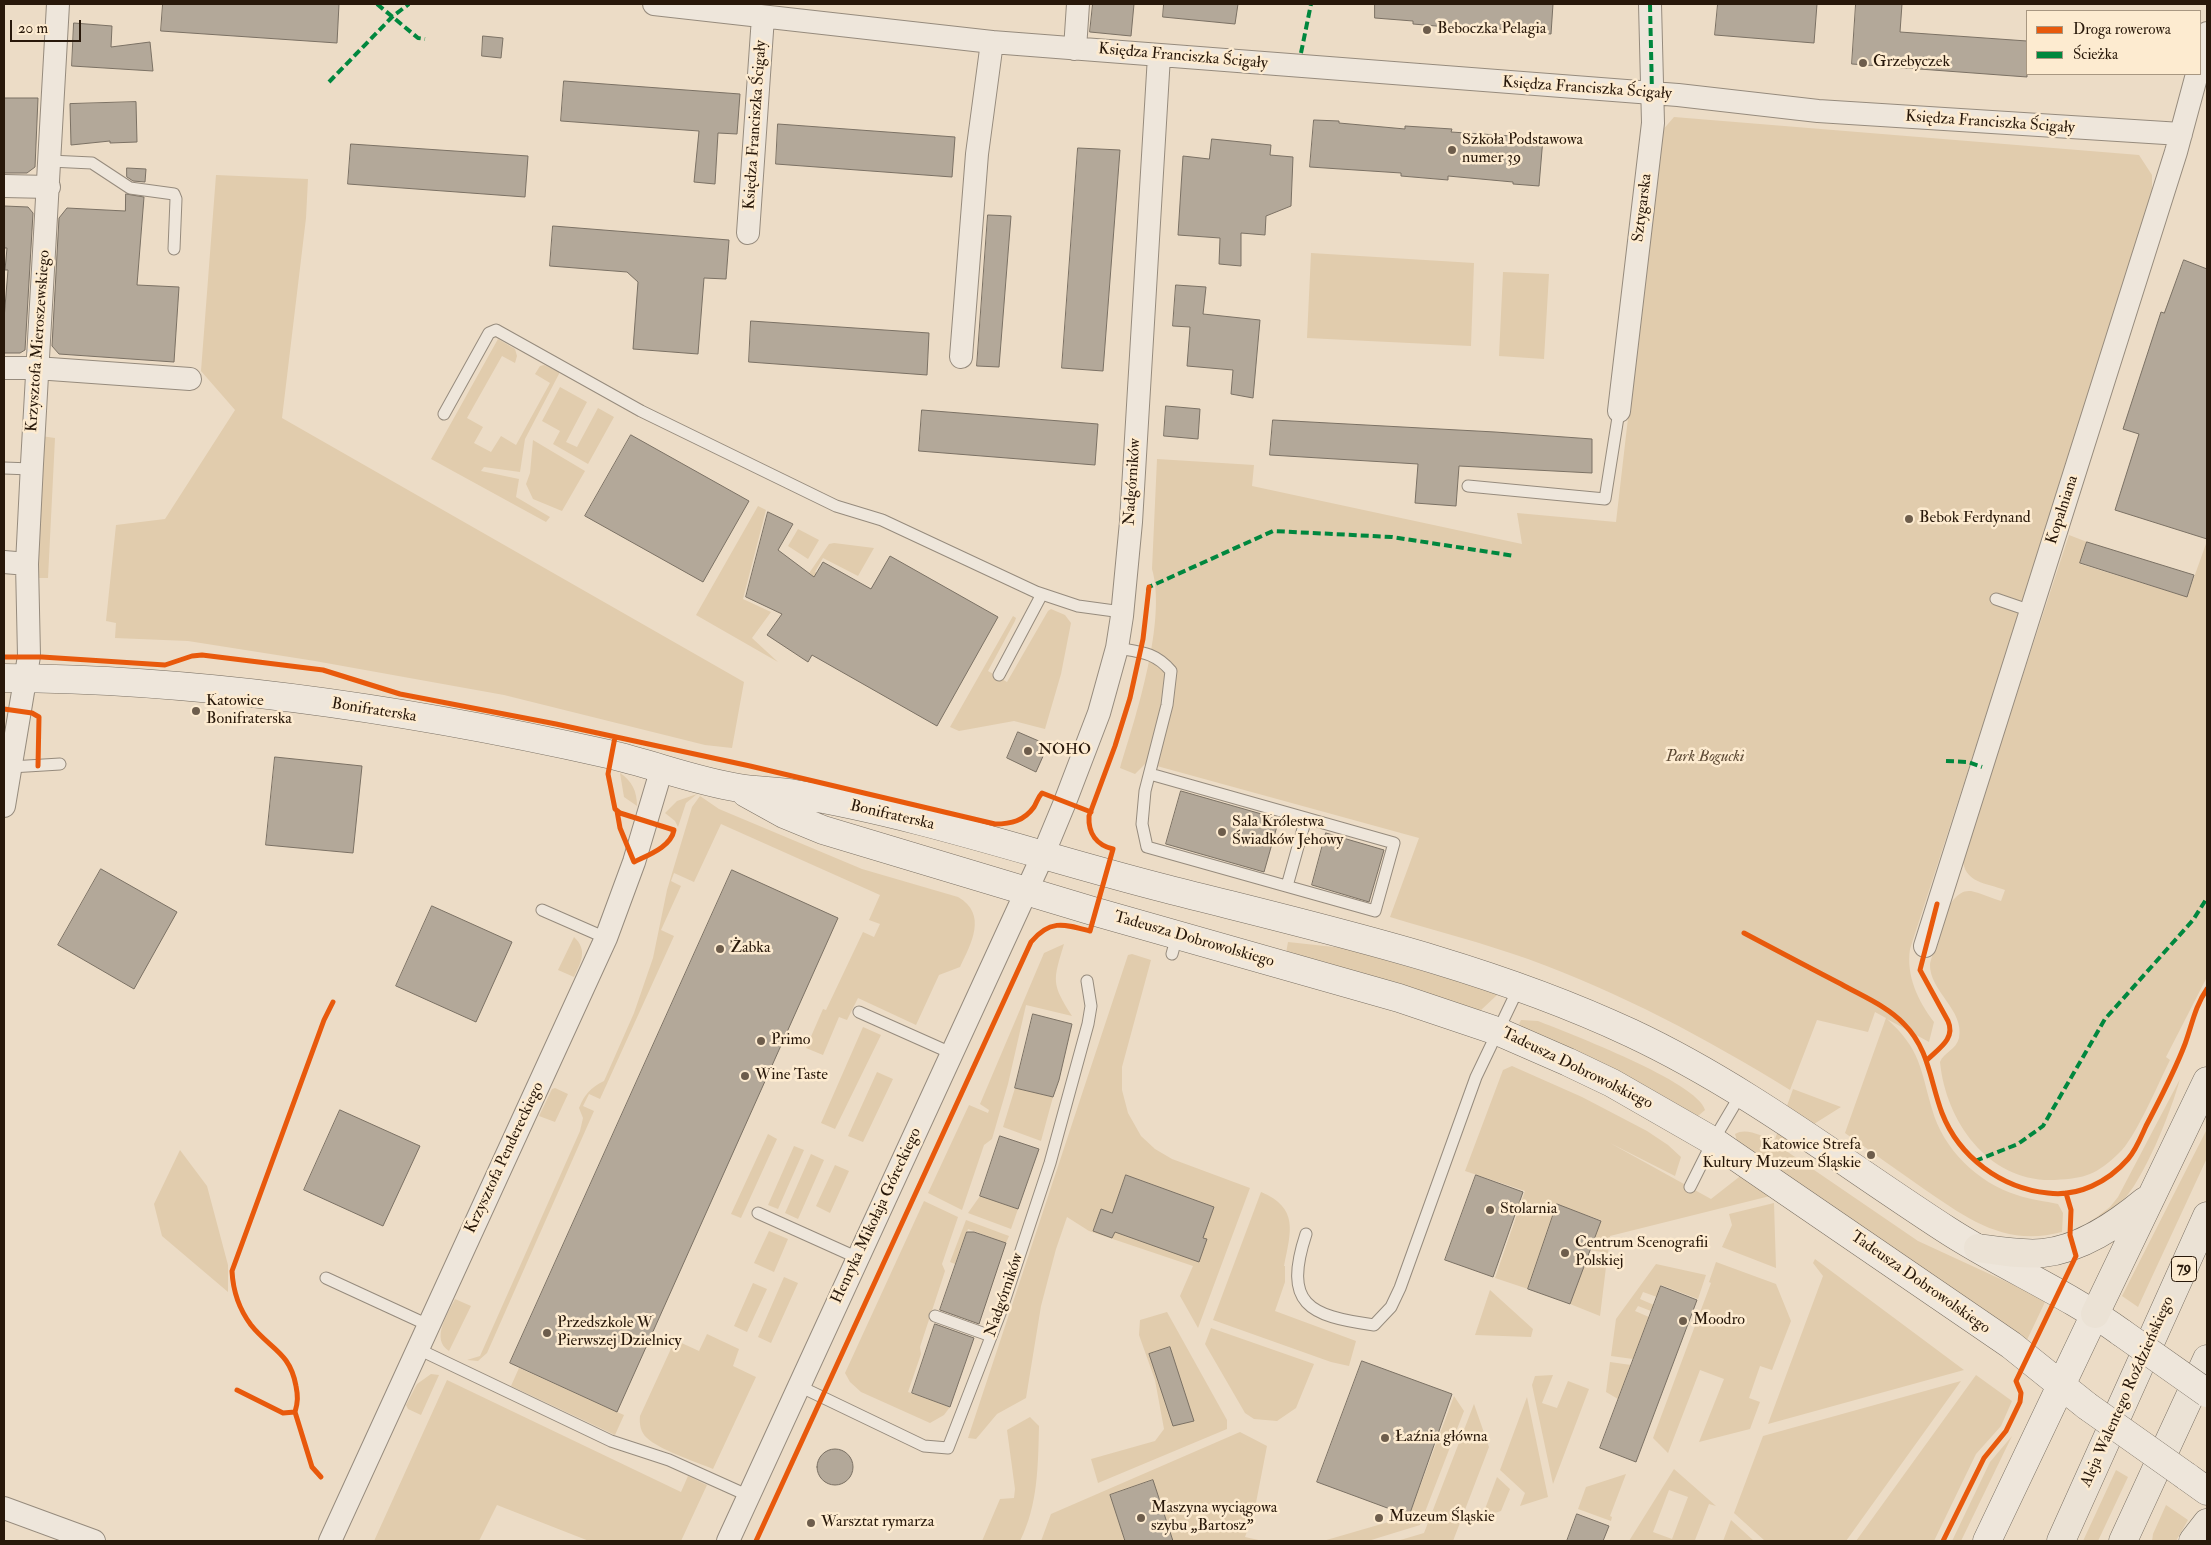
<!DOCTYPE html>
<html>
<head>
<meta charset="utf-8">
<style>
  body { margin:0 }
  #map { position:relative; width:2211px; height:1545px; overflow:hidden; background:#ecdcc6; font-family:"IM FELL Double Pica",serif }
  canvas { display:block }
  .frame { position:absolute; inset:0; border:5px solid #28180a; pointer-events:none }
  .legend { position:absolute; left:2026px; top:10px; width:175px; height:65px; box-sizing:border-box; background:#fdebd0; border:1px solid #a89781; margin:0; padding:6px 9px; list-style:none; font-size:15px; color:#28180a }
  .legend li { display:flex; align-items:center; gap:10px; height:25px }
  .legend b { width:25px; border:1px solid #a89781 }
  .scale { position:absolute; left:10px; top:20px; width:71px; height:22px; box-sizing:border-box; border:2px solid #28180a; border-top:0; padding-left:6px; font-size:15px; line-height:18px; white-space:nowrap; color:#28180a; -webkit-text-stroke:4px #fdebd0; paint-order:stroke }
</style>
</head>
<body>
<div id="map">
<canvas width="2211" height="1545"></canvas>
<div class="frame"></div>
<ul class="legend">
<li><b style="height:6px;background:#e8590c"></b>Droga rowerowa</li>
<li><b style="height:6px;background:#00873e"></b>Ścieżka</li>
</ul>
<div class="scale">20 m</div>
</div>
<script>
const c = document.querySelector('canvas').getContext('2d');
c.lineJoin = 'round';
function fillPath(path, color) {
  c.fillStyle = color;
  c.fill(path, 'evenodd');
}
function trace(path, color, width, dash) {
  c.strokeStyle = color;
  c.lineWidth = width;
  c.lineCap = dash ? 'butt' : 'round';
  c.setLineDash(dash || []);
  c.stroke(path);
}
function label(font, color, halo, rows, align = 'center') {
  c.font = font + ' "IM FELL Double Pica",serif';
  c.lineWidth = 5;
  c.setLineDash([]);
  c.textBaseline = 'middle';
  c.strokeStyle = halo;
  c.fillStyle = color;
  for (const [text, x, y, turn = 0] of rows) {
    c.save();
    c.translate(x, y);
    c.rotate((+turn || 0) * Math.PI / 180);
    c.textAlign = isNaN(turn) ? turn : align;
    if (halo) c.strokeText(text, 0, 0);
    c.fillText(text, 0, 0);
    c.restore();
  }
}
const green = new Path2D(`
  M1674,117L2139,155L2152,175V192L2033,571L1910,949C1906,976 1918,1001 1934,1022L1929,1042L1887,1019C1921,1050 1920,1068 1932,1109C1943,1149 1978,1183 2017,1195C2031,1200 2045,1201 2058,1204L2063,1213L2062,1232C2005,1247 1968,1219 1924,1189C1898,1171 1872,1152 1845,1133L1886,1018L1875,1012L1868,1032L1817,1020L1790,1090C1706,1038 1621,993 1528,959C1483,943 1436,931 1390,917L1419,838L1146,763L1135,774L1120,768C1136,716 1167,620 1152,569L1157,459L1254,465L1252,486L1522,544L1517,513L1616,522L1661,132Z
  M216,175L308,179L306,218L282,418L744,682L732,748L705,745L504,695L315,661L188,641L115,638L116,623L106,621L116,525L165,519L235,410L201,371Z
  M1311,253L1474,263L1471,346L1307,338Z
  M1503,272L1549,274L1544,359L1499,356Z
  M498,339L515,349L517,356L515,363L502,356L467,418L483,427L474,443L491,452L501,436L516,445L550,383L535,374L540,366L544,365L560,372L525,439L520,472L484,467L481,471L519,479L516,497L550,517L546,522L431,459Z
  M560,387L587,402L566,442L577,447L598,408L614,417L588,464L553,444L560,431L542,421Z
  M41,436L55,438L48,578H34Z
  M533,440L585,471L562,511L533,499L526,484L530,473Z
  M758,506L766,510L743,599L771,612L752,638L778,662L696,615Z
  M798,529L819,540L808,559L788,546Z
  M2069,535L2087,542L2080,564L2187,597L2207,541V977L2166,1057L2170,1060C2159,1082 2135,1139 2119,1153C2096,1175 2086,1178 2055,1180C1990,1183 1946,1123 1940,1062C1944,1052 1956,1050 1959,1038C1965,1010 1929,991 1930,964C1936,945 1945,888 1971,891C1981,893 1991,898 2001,901L2005,890C1987,883 1963,883 1963,858Z
  M834,543L874,548L858,576L823,558L815,572L848,591L799,588L829,544Z
  M1051,609L1065,615L1071,623L1061,674L1045,729L1014,721L959,731L950,727L1013,616L1016,618L1015,621L988,671L1007,682L1048,611Z
  M620,773C632,781 637,791 637,806L624,797Z
  M697,794L686,803L678,827L675,821L665,813L677,801Z
  M700,796L719,809L862,869L958,897C988,914 971,944 960,967L939,975L916,1025L858,998L847,1020L839,1017L823,1055L806,1048L823,1009L826,1010L863,932L874,937L880,924L869,920L880,895L721,824L694,882L674,873L671,881L681,886L661,930L674,936L600,1099L589,1094L583,1106L594,1111L487,1353L478,1361L467,1360L480,1356L580,1131L583,1118L579,1108C585,1094 590,1088 604,1081L634,1013L653,958L667,890L692,807Z
  M574,937C588,950 581,962 574,977L558,970Z
  M1288,942L1343,948L1495,992L1497,995L1480,1011L1286,953Z
  M1064,944C1053,981 1051,983 1072,1016L1026,1005L1008,1084L992,1139L984,1145L962,1210L928,1193L969,1105L988,1113L989,1110L980,1104L1044,953Z
  M1132,954L1151,960L1122,1067V1090L1128,1113L1141,1136L1155,1149L1172,1159L1250,1188L1198,1328L1180,1296L1193,1266L1089,1231L1067,1217L1056,1249L1041,1306L1026,1398L997,1414L976,1439L968,1438L1128,955ZM1126,1175L1214,1207L1212,1212L1206,1210L1197,1236L1207,1239L1115,1232L1112,1237L1093,1231L1101,1210L1112,1213Z
  M1521,1020L1538,1021C1568,1033 1698,1082 1705,1110L1698,1116L1626,1075L1522,1027L1519,1024Z
  M863,1027L881,1035L835,1129L821,1123Z
  M1512,1066L1582,1097L1647,1131L1668,1145L1681,1157L1675,1176L1610,1143L1711,1199L1762,1159L1737,1141L1735,1134C1746,1127 1763,1136 1774,1142L1793,1089L1841,1107L1779,1146L1918,1241L2046,1300L2026,1342L1774,1195L1610,1236L1608,1253L1590,1250L1601,1220L1557,1205L1528,1289L1495,1278L1525,1191L1465,1171L1503,1070Z
  M877,1072L893,1079L863,1142L848,1136Z
  M2180,1079C2171,1112 2144,1180 2120,1204C2111,1213 2099,1220 2089,1227L2090,1222L2110,1207L2118,1197Z
  M555,1088L568,1094L555,1122L539,1116L552,1089Z
  M1015,1088L1053,1097L1041,1141L1003,1127Z
  M2207,1129V1158L2138,1307L2122,1296Z
  M768,1134L777,1139L741,1218L731,1214Z
  M794,1146L804,1150L778,1209L768,1205Z
  M180,1150L207,1186L228,1265V1292L162,1236L154,1204Z
  M811,1154L824,1160L798,1219L785,1213Z
  M835,1165L849,1171L830,1213L816,1206Z
  M1261,1192C1299,1208 1291,1231 1284,1266H1285V1282L1275,1311L1356,1341L1349,1366L1331,1362L1213,1320Z
  M980,1196L1018,1209L1011,1229L968,1213Z
  M924,1201L958,1217L942,1264L945,1271L920,1347L921,1354L908,1392L950,1407L944,1415L930,1423L861,1392L850,1382L845,1373Z
  M1774,1203L1776,1268L1722,1247L1732,1225L1729,1214Z
  M966,1220L1009,1236L1006,1243L968,1229L955,1264L950,1262Z
  M769,1231L788,1239L774,1272L754,1263Z
  M1815,1259L1964,1370L1768,1424L1823,1276L1813,1263Z
  M1585,1262L1606,1267L1600,1316L1570,1304Z
  M1716,1262L1776,1284L1791,1321L1772,1370L1760,1366L1749,1398L1760,1402L1750,1429L1699,1442L1724,1379L1700,1370L1668,1453L1653,1438L1711,1283L1709,1282Z
  M1656,1264L1706,1275L1698,1299L1661,1285L1657,1297L1643,1292L1640,1299L1654,1305L1651,1311L1638,1306L1635,1311L1649,1317L1633,1359L1611,1356L1616,1319Z
  M784,1277L798,1283L771,1343L758,1337Z
  M753,1283L767,1289L747,1332L734,1326Z
  M1490,1290L1533,1329L1531,1337L1475,1335Z
  M455,1299L471,1306L449,1351C430,1339 448,1314 455,1299Z
  M1167,1312L1227,1420V1429L1098,1483L1091,1459L1155,1441L1164,1429L1155,1380L1139,1335L1140,1320Z
  M1211,1328L1314,1364L1296,1408L1277,1421L1254,1419L1245,1413L1205,1344Z
  M707,1334L739,1349L733,1366L756,1377L713,1469C696,1462 658,1449 647,1438C641,1433 639,1424 640,1416L675,1340L699,1351Z
  M1610,1362L1631,1365L1618,1399L1606,1392Z
  M519,1368L624,1415L615,1435L511,1386Z
  M431,1374L439,1375L421,1415L408,1409L406,1405L417,1384Z
  M1553,1375L1542,1403L1557,1408L1568,1381L1589,1389L1553,1484L1532,1385L1535,1376Z
  M1976,1375L2012,1401L2001,1426L1976,1454L1934,1541H1856Z
  M447,1380L681,1492L688,1476L707,1485L681,1541H589L497,1505L479,1541H374Z
  M1961,1381L1846,1541H1765L1734,1513L1763,1436Z
  M1454,1396L1464,1411L1420,1525L1368,1541H1323L1409,1516Z
  M1527,1397L1548,1497L1520,1506L1525,1493L1500,1470Z
  M1474,1404L1489,1447L1453,1541H1397L1424,1533Z
  M1030,1417L1039,1426C1038,1466 1038,1505 1020,1541H982L1000,1499L1014,1498L1015,1489L1007,1430Z
  M1240,1432L1267,1446L1254,1513L1245,1537L1263,1541H1173L1152,1480L1110,1495L1125,1541H1041L1051,1514Z
  M2012,1436L1961,1541H1952L1990,1462Z
  M1674,1469L1716,1506L1709,1504L1695,1540L1698,1541H1629ZM1669,1490L1688,1497L1672,1539L1653,1532Z
  M2116,1470L2128,1477L2098,1541H2083Z
  M1626,1474L1610,1516L1612,1517L1611,1521L1578,1509L1586,1487Z
  M1497,1477L1510,1489L1501,1511L1482,1517Z
  M2166,1505L2188,1520L2176,1541H2152L2153,1534Z
  M1731,1520L1754,1541H1723Z`);
const building = new Path2D(`
  M163,4H339L337,43L161,31Z
  M1093,4H1134L1131,36L1090,32Z
  M1164,4H1238L1235,24L1163,17Z
  M1375,4H1553L1551,34L1459,25V28L1413,24V21L1375,18Z
  M1718,4H1817L1814,43L1715,35Z
  M1856,4H1902L1900,32L2027,41V77L1852,64Z
  M74,23L112,26L111,47L150,42L153,71L72,66Z
  M483,36L503,38L501,58L482,56Z
  M564,81L740,94L737,134L718,133L715,184L694,182L699,131L561,121Z
  M4,98H38L35,167L27,173H4Z
  M136,102L137,142L110,143V141L71,145L70,104Z
  M1314,120L1339,121V123L1405,129V126L1452,129L1451,132L1543,138L1539,186L1513,184V182L1448,176V180L1401,176V173L1310,167Z
  M778,124L955,137L952,177L776,164Z
  M1212,139L1271,145L1270,155L1293,157L1291,206L1266,216L1265,235L1241,233V266L1219,264L1220,238L1178,235L1183,156L1209,159Z
  M351,144L528,156L525,197L348,184Z
  M1078,148L1120,150L1103,371L1062,368Z
  M127,168L146,169L145,182L133,181L127,177Z
  M126,194L144,197L137,285L179,287L174,362L59,354L52,346L59,218L67,208L125,211Z
  M4,206L28,207L33,213L25,350L20,353H4V319L8,270H5L7,248H4Z
  M988,215L1011,216L999,367L977,366Z
  M553,226L729,240L726,279L704,278L698,354L633,349L638,282L627,272L550,266Z
  M2184,260L2207,269V539L2115,510L2139,434L2123,429L2161,312L2164,313Z
  M1176,285L1206,287L1203,314L1260,320L1253,398L1231,394L1233,370L1187,366L1190,327L1173,326Z
  M751,321L929,333L927,375L749,362Z
  M1166,406L1200,409L1198,439L1164,436Z
  M922,410L1098,424L1095,465L919,451Z
  M1273,420L1495,432L1592,439V473L1459,466L1456,506L1415,503L1418,464L1270,455Z
  M631,435L749,501L703,582L585,516Z
  M768,512L793,524L778,550L814,577L823,562L871,589L890,556L998,617L937,726L812,655L808,662L767,635L782,614L746,597Z
  M2087,542L2194,575L2187,597L2080,563Z
  M1018,732L1048,745L1036,772L1007,758Z
  M275,757L362,766L353,853L266,845Z
  M1181,791L1279,819L1264,872L1166,844Z
  M1326,833L1384,850L1369,902L1312,885Z
  M101,869L177,912L134,989L58,945Z
  M732,870L838,918L617,1412L510,1363Z
  M432,906L512,942L476,1022L396,986Z
  M1033,1014L1072,1024L1059,1080L1053,1097L1015,1088Z
  M340,1110L420,1146L383,1226L304,1190Z
  M1000,1136L1039,1149L1018,1209L980,1196Z
  M1126,1175L1214,1207L1203,1238L1207,1239L1199,1262L1115,1232L1112,1238L1093,1231L1101,1209L1112,1213Z
  M1476,1175L1523,1192L1493,1277L1445,1260Z
  M1557,1204L1601,1221L1570,1304L1528,1289Z
  M967,1232H974L1006,1243L979,1324L940,1310Z
  M1661,1286L1697,1300L1636,1462L1600,1448Z
  M935,1324L974,1338L950,1407L912,1393Z
  M1170,1347L1194,1421L1173,1426L1149,1354Z
  M1362,1361L1452,1394L1409,1516L1317,1482Z
  M817 1467a18 18 0 1 1 36 0a18 18 0 1 1-36 0Z
  M1153,1480L1173,1541H1125L1110,1495Z
  M1577,1514L1609,1526L1603,1541H1567Z`);
const lane = new Path2D(`
  M50,161L92,163L130,188L174,194L176,199L174,249
  M444,414L489,333L496,330L641,411L836,506L882,520L1036,592L1078,606L1122,612
  M4,468L31,469
  M1468,486L1605,499L1619,411
  M1996,599L2031,611
  M1117,648C1140,652 1155,652 1171,671L1167,705L1145,791L1142,824L1147,847L1375,911L1394,843L1150,774
  M999,675L1042,594
  M11,767L60,764
  M1287,886L1306,818
  M542,910L606,938
  M1172,954L1177,936
  M859,1012L951,1053
  M1690,1187L1713,1141L1742,1092
  M758,1213L858,1258
  M1306,1234C1283,1304 1308,1316 1374,1325L1391,1307L1400,1288L1476,1077L1519,987
  M326,1278L428,1325
  M935,1316L991,1336
  M418,1349L611,1441L669,1460L749,1496
  M799,1386L924,1446L948,1448L1001,1311L1050,1163L1088,1024L1091,1006L1087,981`);
const street = new Path2D(`
  M654,4L992,42L1678,95L1818,111L2181,134
  M1075,49L1078,4
  M2200,63L2207,33
  M4,186L49,187
  M748,233L763,17
  M961,357L977,154L992,42
  M4,368H36L190,379
  M1619,411L1653,123L1650,4
  M4,562L27,564
  M4,806L29,656L27,564L32,464L58,4
  M1925,946L2176,152L2197,74
  M4,1508L94,1541
  M330,1541L606,938L634,862L662,768
  M728,1541L1043,855L1065,802L1099,713L1117,648L1122,616L1131,522L1159,56`);
const secondary = new Path2D(`
  M4,678C205,679 411,710 608,754C652,764 695,781 739,788C758,791 777,791 795,794C922,815 1044,858 1167,889C1324,929 1484,964 1631,1033C1744,1086 1842,1162 1947,1230C2004,1267 2067,1293 2122,1333
  M746,793L784,814L823,830L1096,912L1399,998L1497,1031L1568,1062L1612,1083L1713,1141L2011,1345L2087,1406
  M2186,1476L2207,1491
  M1987,1541L2095,1314`);
const primary = new Path2D(`
  M1978,1248C1999,1251 2021,1255 2043,1253C2081,1249 2116,1225 2145,1201
  M2095,1314L2207,1081
  M2061,1541L2207,1216
  M2123,1541L2207,1359
  M2193,1541L2207,1523`);
const secondaryBridge = new Path2D(`
  M2122,1333L2207,1393
  M2087,1406L2186,1476`);
const quiet = new Path2D(`
  M377,4L418,38L425,39
  M1650,4L1652,93
  M1301,53L1311,4
  M329,82L393,16L409,4
  M1148,591L1149,587L1273,531L1392,537L1515,556
  M1946,761L1968,762L1982,767
  M1975,1161L2018,1144L2043,1126L2105,1019L2193,920L2207,898`);
const cycleway = new Path2D(`
  M4,657H42L165,665L192,656L202,655L323,670L400,694L556,724L750,766L995,824C1011,824 1024,821 1034,807C1037,802 1038,797 1042,793L1091,812
  M4,709L32,713L39,717L38,766
  M615,737L608,774L615,809L620,813L674,830C671,847 648,855 634,862L620,828L617,811
  M1744,933C1776,950 1808,967 1841,984C1862,996 1887,1006 1904,1024C1929,1049 1930,1081 1942,1113C1959,1157 2001,1188 2048,1193C2078,1197 2108,1182 2128,1159C2136,1150 2141,1137 2146,1126C2160,1099 2174,1073 2185,1044C2192,1025 2195,1006 2207,989
  M1927,1060C1938,1049 1956,1039 1948,1021L1920,970L1937,904
  M237,1390L283,1413L295,1412C298,1402 298,1396 296,1386C290,1352 270,1349 251,1325C239,1309 233,1291 232,1271L324,1020L333,1002
  M295,1412L312,1467L321,1477
  M756,1541L1031,942C1050,919 1064,924 1090,931L1113,849C1097,845 1088,834 1089,816L1115,746L1130,698L1143,639L1149,587
  M1943,1541L1984,1458L2006,1431L2020,1402L2021,1393L2016,1381L2076,1256L2070,1235L2071,1210L2066,1193`);
const markers = [
  [1427,30,5,"#6d5d4c"],
  [1863,63,5,"#6d5d4c"],
  [1452,150,5,"#6d5d4c"],
  [1909,519,5,"#6d5d4c"],
  [196,711,5,"#6d5d4c"],
  [1028,751,5,"#6d5d4c"],
  [1222,832,5,"#6d5d4c"],
  [720,949,5,"#6d5d4c"],
  [761,1041,5,"#6d5d4c"],
  [745,1076,5,"#6d5d4c"],
  [1871,1155,5,"#6d5d4c"],
  [1490,1210,5,"#6d5d4c"],
  [1565,1253,5,"#6d5d4c"],
  [1683,1321,5,"#6d5d4c"],
  [547,1333,5,"#6d5d4c"],
  [1385,1438,5,"#6d5d4c"],
  [1141,1518,5,"#6d5d4c"],
  [1379,1518,5,"#6d5d4c"],
  [811,1523,5,"#6d5d4c"]
];
const shields = [
  [2184,1269,25]
];
const shieldNames = [
  ["79",2184,1269]
];
const poiNames = [
  ["Beboczka Pelagia",1437,30],
  ["Grzebyczek",1873,63],
  ["Szkoła Podstawowa",1462,141],
  ["numer 39",1462,159],
  ["Bebok Ferdynand",1919,519],
  ["Katowice",206,702],
  ["Bonifraterska",206,720],
  ["NOHO",1038,751],
  ["Sala Królestwa",1232,823],
  ["Świadków Jehowy",1232,841],
  ["Żabka",730,949],
  ["Primo",771,1041],
  ["Wine Taste",755,1076],
  ["Katowice Strefa",1861,1146,"right"],
  ["Kultury Muzeum Śląskie",1861,1164,"right"],
  ["Stolarnia",1500,1210],
  ["Centrum Scenografii",1575,1244],
  ["Polskiej",1575,1262],
  ["Moodro",1693,1321],
  ["Przedszkole W",557,1324],
  ["Pierwszej Dzielnicy",557,1342],
  ["Łaźnia główna",1395,1438],
  ["Maszyna wyciągowa",1151,1509],
  ["szybu „Bartosz”",1151,1527],
  ["Muzeum Śląskie",1389,1518],
  ["Warsztat rymarza",821,1523]
];
const streetNames = [
  ["Księdza Franciszka Ścigały",1183,57,5],
  ["Księdza Franciszka Ścigały",1587,89,4],
  ["Księdza Franciszka Ścigały",1990,123,4],
  ["Księdza Franciszka Ścigały",756,125,-86],
  ["Sztygarska",1643,208,-83],
  ["Krzysztofa Mieroszewskiego",39,341,-86],
  ["Nadgórników",1133,482,-86],
  ["Kopalniana",2063,510,-72],
  ["Bonifraterska",374,711,9],
  ["Bonifraterska",892,816,13],
  ["Tadeusza Dobrowolskiego",1194,940,16],
  ["Tadeusza Dobrowolskiego",1577,1069,26],
  ["Krzysztofa Pendereckiego",505,1158,-65],
  ["Henryka Mikołaja Góreckiego",877,1216,-65],
  ["Tadeusza Dobrowolskiego",1920,1283,35],
  ["Nadgórników",1005,1295,-71],
  ["Aleja Walentego Roździeńskiego",2128,1392,-66]
];
const parkNames = [
  ["Park Bogucki",1705,758]
];
fillPath(green, '#e1ccad');
fillPath(building, '#b3a899');
trace(building, '#7b7164', 1);
trace(lane, '#968b7d', 13);
trace(street, '#968b7d', 24);
trace(secondary, '#7b7164', 29);
trace(primary, '#7b7164', 29);
trace(lane, '#eee6db', 11);
trace(street, '#eee6db', 22);
trace(secondary, '#eee6db', 28);
trace(primary, '#ebe2d5', 28);
trace(secondaryBridge, '#7b7164', 29, []);
trace(secondaryBridge, '#eee6db', 28);
trace(quiet, '#00873e', 4, [8, 4]);
trace(cycleway, '#e8590c', 5);
for (const [x, y, r, color] of markers) {
  const dot = new Path2D();
  dot.arc(x, y, r, 0, 2 * Math.PI);
  c.fillStyle = color;
  c.fill(dot);
  trace(dot, '#fdebd0', 2);
}
for (const [x, y, w] of shields) {
  const box = new Path2D();
  box.roundRect(x - w / 2, y - 12.5, w, 25, 4);
  c.fillStyle = '#fdebd0';
  c.fill(box);
  trace(box, '#28180a', 1);
}
label('bold 15px', '#28180a', null, shieldNames);
label('16px', '#28180a', '#fdebd0', poiNames, 'left');
label('16px', '#28180a', '#fdebd0', streetNames);
label('italic 16px', '#5d4a35', '#fdebd0', parkNames);
</script>
</body>
</html>
